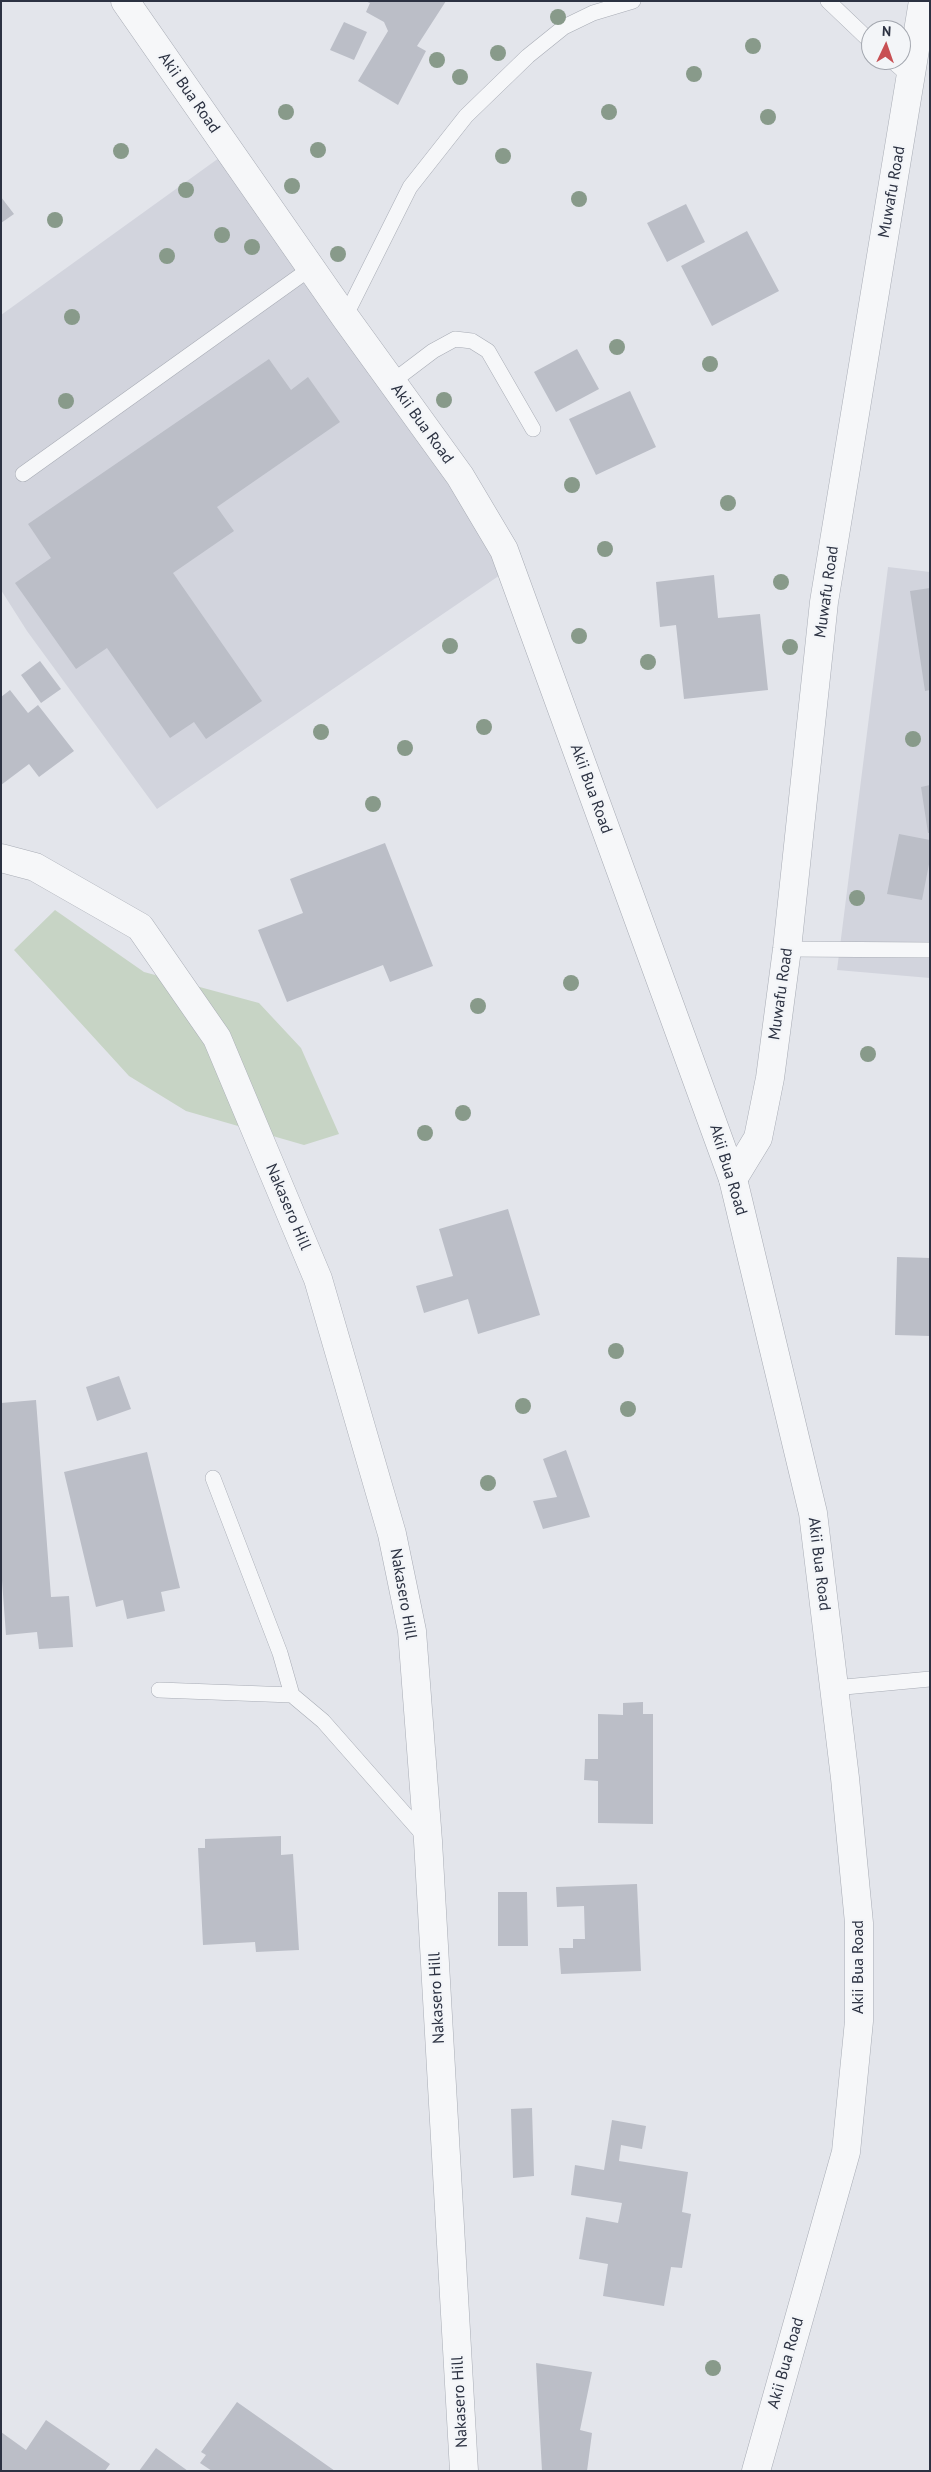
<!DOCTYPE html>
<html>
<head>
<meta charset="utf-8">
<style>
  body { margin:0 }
  #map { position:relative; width:931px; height:2472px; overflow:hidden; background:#e3e5eb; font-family:"PT Sans",sans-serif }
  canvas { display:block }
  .frame { position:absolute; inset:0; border:2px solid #2c3242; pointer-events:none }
  .north { position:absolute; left:861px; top:20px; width:50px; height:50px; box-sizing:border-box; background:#f3f5f8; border:1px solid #a3a7af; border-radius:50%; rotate:3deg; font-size:14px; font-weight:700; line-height:20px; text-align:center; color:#2c3242 }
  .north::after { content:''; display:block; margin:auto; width:18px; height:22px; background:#c85054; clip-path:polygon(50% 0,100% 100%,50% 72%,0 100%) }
</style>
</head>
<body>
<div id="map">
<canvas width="931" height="2472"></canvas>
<div class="frame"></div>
<div class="north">N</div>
</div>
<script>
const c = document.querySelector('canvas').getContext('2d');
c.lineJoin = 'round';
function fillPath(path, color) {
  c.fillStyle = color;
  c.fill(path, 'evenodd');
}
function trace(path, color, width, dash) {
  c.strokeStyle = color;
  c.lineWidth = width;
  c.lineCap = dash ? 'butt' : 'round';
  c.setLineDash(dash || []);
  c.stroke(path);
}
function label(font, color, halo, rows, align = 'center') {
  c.font = font + ' "PT Sans",sans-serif';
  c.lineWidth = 4.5;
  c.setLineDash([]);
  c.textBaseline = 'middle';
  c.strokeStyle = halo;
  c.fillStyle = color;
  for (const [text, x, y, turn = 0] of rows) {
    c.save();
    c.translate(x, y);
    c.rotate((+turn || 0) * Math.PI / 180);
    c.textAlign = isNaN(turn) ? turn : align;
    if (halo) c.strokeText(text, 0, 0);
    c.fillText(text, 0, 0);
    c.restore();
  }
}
const built = new Path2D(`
  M219,158L436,463L503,573L157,809L27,631L1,590V315Z
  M888,567L930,572V978L837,970Z`);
const green = new Path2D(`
  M55,910L144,972L259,1003L301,1048L339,1134L304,1145L186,1111L129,1076L14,950Z`);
const building = new Path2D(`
  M365,1H446L417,46L426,51L398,105L358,81L388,31L384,22L366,12L370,3Z
  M344,22L367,32L354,60L330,50Z
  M1,197L14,214L1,223Z
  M686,204L705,242L667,262L647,223Z
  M747,231L779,291L712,326L681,266Z
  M577,349L599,389L556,412L534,372Z
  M269,359L291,390L308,377L340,422L217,507L234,531L173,573L262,701L206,739L194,722L170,738L107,648L76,669L15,583L51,558L28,524Z
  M630,391L656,447L596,475L569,419Z
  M714,575L718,618L760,614L768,690L684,699L676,625L660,627L656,582Z
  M930,588V690L925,691L910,591Z
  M40,661L61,689L41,703L21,675Z
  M10,690L28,713L38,705L74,751L39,777L29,764L1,785V697Z
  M930,785V833H928L921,787Z
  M899,834L930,840V859L922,900L887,894Z
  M385,843L433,966L390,982L383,965L287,1002L258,930L303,913L290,879Z
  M508,1209L540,1315L478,1334L468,1299L424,1313L416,1286L453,1276L439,1229Z
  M897,1257L930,1258V1336L895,1335Z
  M119,1376L131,1409L97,1421L86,1387Z
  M36,1400L51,1597L69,1596L73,1647L39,1649L37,1632L6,1635L1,1567V1403Z
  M566,1450L590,1517L543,1529L533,1501L557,1497L543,1459Z
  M147,1452L180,1588L161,1592L165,1611L127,1619L123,1600L96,1607L64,1472Z
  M643,1702V1714H653V1824L598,1823V1781L584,1780L585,1759H598V1714L623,1715V1703Z
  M281,1836V1855L293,1854L299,1950L256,1952L255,1942L203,1945L198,1848H205V1839Z
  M637,1884L641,1971L561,1974L559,1948H573V1939H585L584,1906L557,1907L556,1887Z
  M498,1892H527L528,1946H498Z
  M532,2108L534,2176L513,2178L511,2109Z
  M612,2120L646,2126L642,2149L621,2145L619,2161L688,2172L682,2212L691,2214L682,2268L671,2267L664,2306L603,2296L608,2264L579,2259L586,2217L618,2223L622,2203L571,2195L575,2165L604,2170Z
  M536,2363L592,2372L580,2430L592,2433L587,2471H542Z
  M237,2402L335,2471H212L200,2463L206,2455L201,2452Z
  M46,2420L110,2464L105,2471H1V2432L26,2450Z
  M156,2448L188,2471H139Z`);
const service = new Path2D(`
  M828,1L871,42
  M891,60L912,78
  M345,317L410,187L466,116L528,56L564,27L593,13L633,1
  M392,382L433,351L455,339L472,341L488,351L533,429
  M23,474L311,268
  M787,949L930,950
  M213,1478L280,1653L292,1695
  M834,1688L930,1679
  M159,1690L292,1695L323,1721L426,1838`);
const minor = new Path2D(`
  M1,858L35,867L140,927L217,1038L318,1279L392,1534L412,1631L428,1841L464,2471
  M733,1179L758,1138L770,1078L787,949L824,602L923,1`);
const tertiary = new Path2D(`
  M125,1L345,317L460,476L504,550L733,1179L813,1513L845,1778L859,1923V2021L846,2152L756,2471`);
const trees = [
  [558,17],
  [753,46],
  [498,53],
  [437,60],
  [694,74],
  [460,77],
  [286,112],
  [609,112],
  [768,117],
  [318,150],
  [121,151],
  [503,156],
  [292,186],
  [186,190],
  [579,199],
  [55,220],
  [222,235],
  [252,247],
  [338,254],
  [167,256],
  [72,317],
  [617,347],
  [710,364],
  [444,400],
  [66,401],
  [572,485],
  [728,503],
  [605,549],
  [781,582],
  [579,636],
  [450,646],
  [790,647],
  [648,662],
  [484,727],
  [321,732],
  [913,739],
  [405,748],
  [373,804],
  [857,898],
  [571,983],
  [478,1006],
  [868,1054],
  [463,1113],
  [425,1133],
  [616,1351],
  [523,1406],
  [628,1409],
  [488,1483],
  [713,2368]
];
const streetNames = [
  ["Akii Bua Road",189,93,55],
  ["Muwafu Road",892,192,-80],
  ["Akii Bua Road",422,424,54],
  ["Muwafu Road",827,592,-82],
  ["Akii Bua Road",591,789,70],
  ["Muwafu Road",781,994,-82],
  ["Akii Bua Road",728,1170,73],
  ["Nakasero Hill",288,1207,67],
  ["Akii Bua Road",819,1564,83],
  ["Nakasero Hill",403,1594,80],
  ["Akii Bua Road",858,1967,-90],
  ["Nakasero Hill",437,1998,-93],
  ["Akii Bua Road",786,2363,-74],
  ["Nakasero Hill",460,2402,-93]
];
fillPath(built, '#d2d4dd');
fillPath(green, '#c7d4c5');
fillPath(building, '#bbbec7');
trace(service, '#a8acb5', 16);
trace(minor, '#a8acb5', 29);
trace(tertiary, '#a8acb5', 29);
trace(service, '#f6f7f9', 15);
trace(minor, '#f6f7f9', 28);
trace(tertiary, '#f6f7f9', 28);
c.fillStyle = '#889a8a';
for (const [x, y] of trees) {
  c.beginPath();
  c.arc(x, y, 8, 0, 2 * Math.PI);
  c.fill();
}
label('16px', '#2c3242', '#f3f5f8', streetNames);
</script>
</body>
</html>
